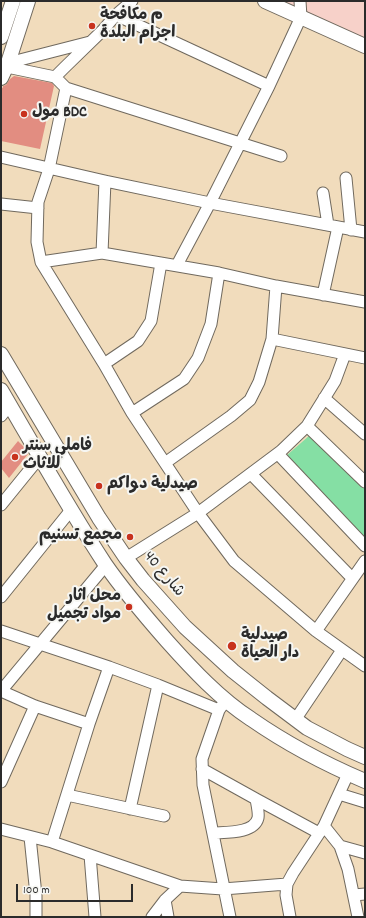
<!DOCTYPE html>
<html>
<head>
<meta charset="utf-8">
<style>
  body { margin:0 }
  #map { position:relative; width:366px; height:918px; overflow:hidden; background:#f1dcbc; font-family:Dekko,sans-serif }
  canvas { display:block }
  .frame { position:absolute; inset:0; border:2px solid #2b2b2b; pointer-events:none }
  .scale { position:absolute; left:16px; top:884px; width:117px; height:18px; box-sizing:border-box; border:2px solid #2b2b2b; border-top:0; padding-left:5px; font-size:12px; line-height:14px; white-space:nowrap; color:#2b2b2b; -webkit-text-stroke:3px #f6f6f2; paint-order:stroke }
</style>
</head>
<body>
<div id="map">
<canvas width="366" height="918"></canvas>
<div class="frame"></div>
<div class="scale">100 m</div>
</div>
<script>
const c = document.querySelector('canvas').getContext('2d');
c.lineJoin = 'round';
function fillPath(path, color) {
  c.fillStyle = color;
  c.fill(path, 'evenodd');
}
function trace(path, color, width, dash) {
  c.strokeStyle = color;
  c.lineWidth = width;
  c.lineCap = dash ? 'butt' : 'round';
  c.setLineDash(dash || []);
  c.stroke(path);
}
function label(font, color, halo, rows, align = 'center') {
  c.font = font + ' Dekko,"Playpen Sans Arabic",sans-serif';
  c.lineWidth = 4;
  c.setLineDash([]);
  c.textBaseline = 'middle';
  c.strokeStyle = halo;
  c.fillStyle = color;
  for (const [text, x, y, turn = 0] of rows) {
    c.save();
    c.translate(x, y);
    c.rotate((+turn || 0) * Math.PI / 180);
    c.textAlign = isNaN(turn) ? turn : align;
    if (halo) c.strokeText(text, 0, 0);
    c.fillText(text, 0, 0);
    c.restore();
  }
}
const built = new Path2D(`
  M272,1H365V39Z`);
const green = new Path2D(`
  M310,435L365,488V538L286,456Z`);
const building = new Path2D(`
  M14,76L52,83L54,86L40,149L1,141V87L3,88V86L6,85L10,79Z
  M18,441L25,448L28,454L9,478L1,468V462Z`);
const minor = new Path2D(`
  M116,15L269,86
  M8,63L90,42
  M7,67L55,77L66,88L281,156
  M55,77L64,68L102,31L116,15L132,1
  M66,88L49,169L38,202L37,242L41,262L104,364L132,413L198,513L234,561L316,631L365,666
  M1,157L105,181L210,203L365,232
  M346,178L351,230
  M323,193L328,225
  M1,204L38,208
  M102,253L105,181
  M41,262L102,253L219,273L276,286L365,302
  M177,265L210,203L269,86L301,17L300,1
  M323,295L338,227
  M272,339L365,358
  M104,364L138,341L151,321L161,263
  M324,398L365,434
  M132,413L184,379L198,358L211,324L219,273
  M1,416L10,405
  M307,426L365,482
  M278,454L365,546
  M165,463L231,416L250,400L259,382L272,339L276,286
  M251,474L352,578
  M1,505L40,457
  M126,558L198,513L281,451L307,426L335,381L345,354
  M1,597L71,510
  M1,631L109,667L158,685L219,710L226,700
  M316,631L365,561
  M219,710L202,759L203,785L230,917
  M295,720L342,650
  M89,724L35,706L1,691L106,565
  M202,769L256,799C257,805 259,813 258,818C254,834 225,832 213,833
  M1,782L35,706
  M339,794L365,802
  M67,795L164,816
  M256,799L319,833
  M130,809L158,685
  M324,826L340,846L348,869L358,917
  M1,829L52,842L180,886L223,889L287,884
  M30,837L36,895V917
  M52,842L89,724L109,667
  M340,846L365,853
  M90,855L95,917
  M354,895L365,894
  M165,900L168,917
  M152,917L165,900L180,886
  M290,917L286,895L287,884L293,873L324,826L348,774`);
const major = new Path2D(`
  M265,1L365,46
  M1,37L13,1
  M1,78L8,63L28,1
  M1,354L99,518L126,558L143,580L185,627L233,671L267,698L307,728L347,749L365,757
  M1,390C35,448 68,508 105,564C123,590 146,617 167,641C192,669 220,699 251,719C287,744 325,764 365,781`);
const markers = [
  [92,26,4,"#c8321e"],
  [24,114,4,"#c8321e"],
  [15,457,4,"#c8321e"],
  [99,486,4,"#c8321e"],
  [130,537,4,"#c8321e"],
  [129,607,4,"#c8321e"],
  [232,646,5,"#c8321e"]
];
const poiNames = [
  ["م مكافحة",100,17],
  ["اجرام البلدة",100,35],
  ["مول BDC",32,114],
  ["فاملي سنتر",23,448],
  ["للاثاث",23,466],
  ["صيدلية دواكم",107,486],
  ["مجمع تسنيم",122,537,"right"],
  ["محل اثار",121,598,"right"],
  ["مواد تجميل",121,616,"right"],
  ["صيدلية",241,637],
  ["دار الحياة",241,655]
];
const streetNames = [
  ["شارع 40",163,575,50]
];
fillPath(built, '#f7d1c9');
fillPath(green, '#85dfa4');
fillPath(building, '#e28d81');
trace(minor, '#70695e', 13);
trace(major, '#70695e', 16);
trace(minor, '#fff', 11);
trace(major, '#fff', 14);
for (const [x, y, r, color] of markers) {
  const dot = new Path2D();
  dot.arc(x, y, r, 0, 2 * Math.PI);
  c.fillStyle = color;
  c.fill(dot);
  trace(dot, '#f6f6f2', 1.5);
}
label('bold 16px', '#2b2b2b', '#f6f6f2', poiNames, 'left');
label('16px', '#2b2b2b', '#f6f6f2', streetNames);
</script>
</body>
</html>
